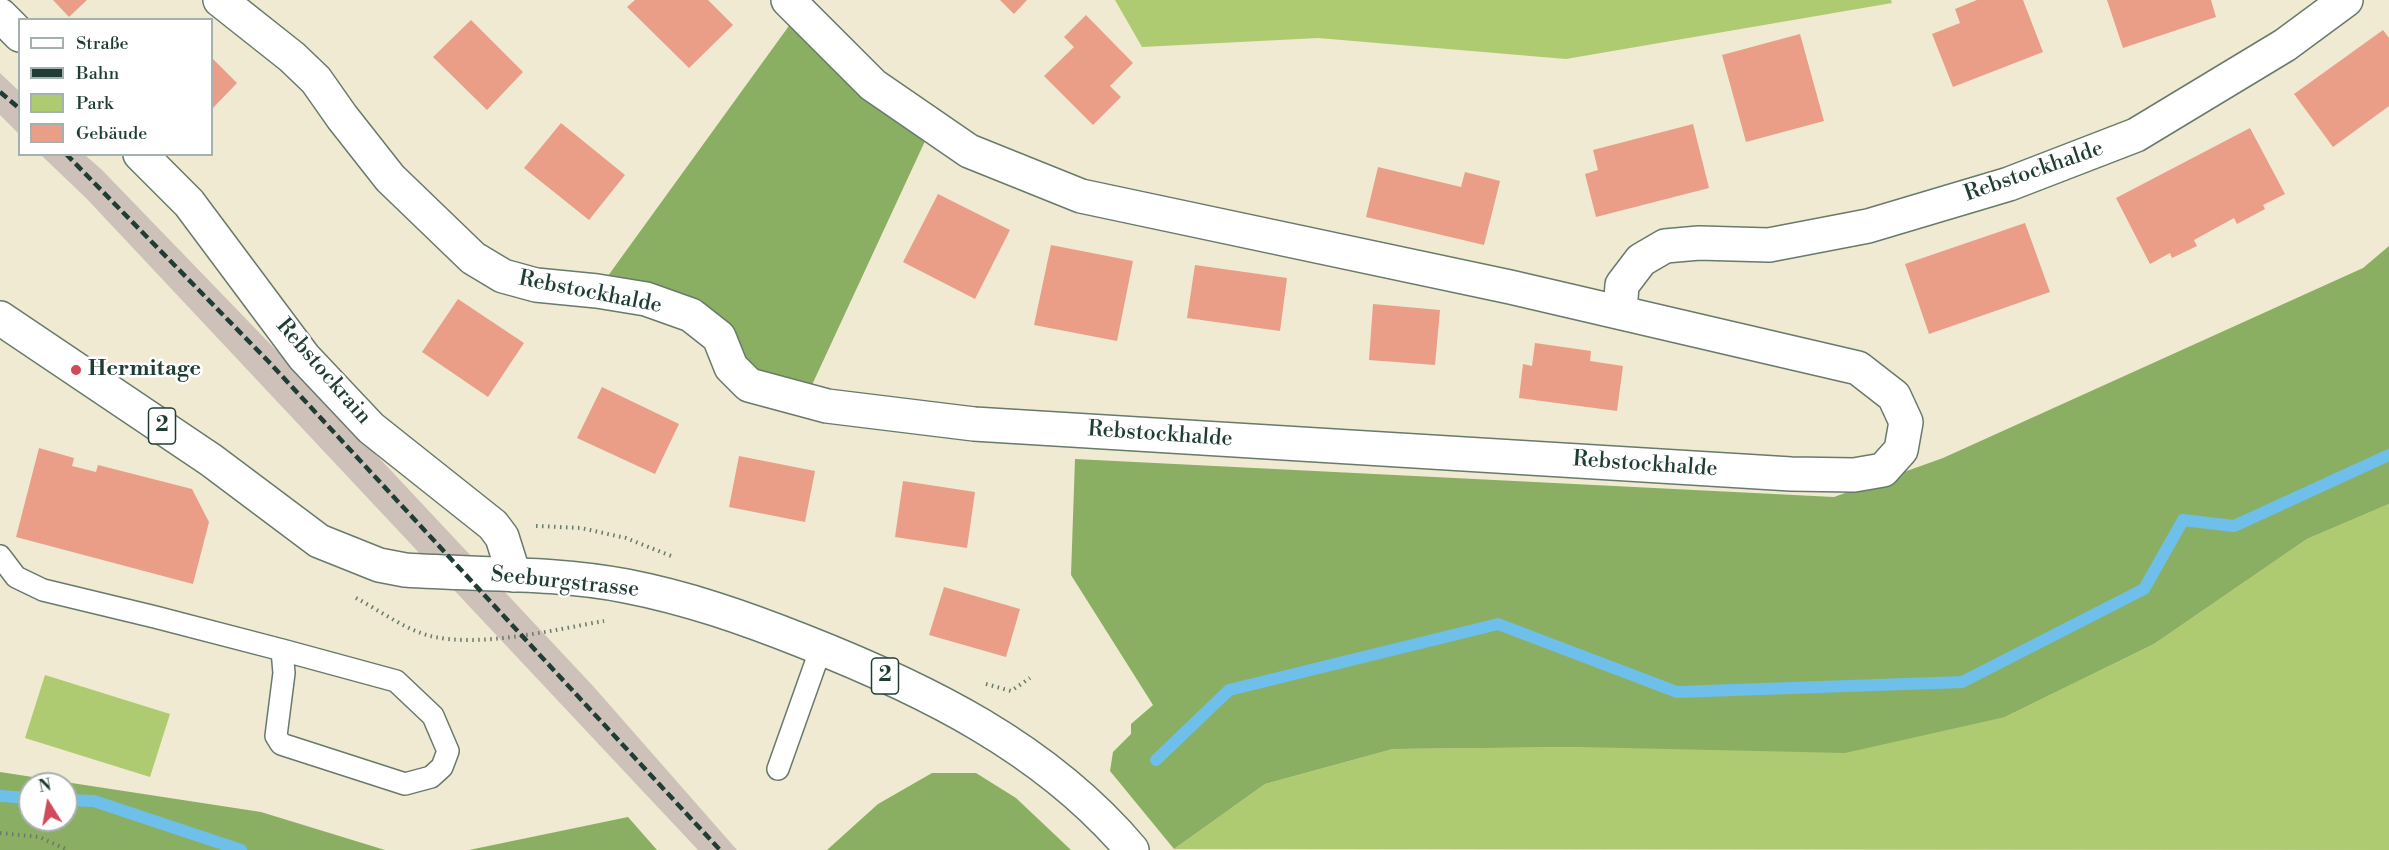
<!DOCTYPE html>
<html>
<head>
<meta charset="utf-8">
<style>
  body { margin:0 }
  #map { position:relative; width:2389px; height:850px; overflow:hidden; background:#efead1; font-family:"Libre Bodoni",serif }
  canvas { display:block }
  .legend { position:absolute; left:18px; top:18px; width:195px; height:138px; box-sizing:border-box; background:#fff; border:2px solid #a5b1ae; margin:0; padding:8px 10px; list-style:none; font-size:18px; color:#1f3d34 }
  .legend li { display:flex; align-items:center; gap:12px; height:30px }
  .legend b { width:30px; border:2px solid #a5b1ae }
  .north { position:absolute; left:18px; top:772px; width:60px; height:60px; box-sizing:border-box; background:#fff; border:2px solid #a5b1ae; border-radius:50%; rotate:349deg; font-size:16px; font-weight:700; line-height:24px; text-align:center; color:#1f3d34 }
  .north::after { content:''; display:block; margin:auto; width:21px; height:27px; background:#d1495b; clip-path:polygon(50% 0,100% 100%,50% 72%,0 100%) }
</style>
</head>
<body>
<div id="map">
<canvas width="2389" height="850"></canvas>
<ul class="legend">
<li><b style="height:8px;background:#fff"></b>Straße</li>
<li><b style="height:8px;background:#1f3d34"></b>Bahn</li>
<li><b style="height:16px;background:#aecb71"></b>Park</li>
<li><b style="height:16px;background:#ea9e87"></b>Gebäude</li>
</ul>
<div class="north">N</div>
</div>
<script>
const c = document.querySelector('canvas').getContext('2d');
c.lineJoin = 'round';
function fillPath(path, color) {
  c.fillStyle = color;
  c.fill(path, 'evenodd');
}
function trace(path, color, width, dash) {
  c.strokeStyle = color;
  c.lineWidth = width;
  c.lineCap = dash ? 'butt' : 'round';
  c.setLineDash(dash || []);
  c.stroke(path);
}
function label(font, color, halo, rows, align = 'center') {
  c.font = font + ' "Libre Bodoni",serif';
  c.lineWidth = 5;
  c.setLineDash([]);
  c.textBaseline = 'middle';
  c.strokeStyle = halo;
  c.fillStyle = color;
  for (const [text, x, y, turn = 0] of rows) {
    c.save();
    c.translate(x, y);
    c.rotate((+turn || 0) * Math.PI / 180);
    c.textAlign = isNaN(turn) ? turn : align;
    if (halo) c.strokeText(text, 0, 0);
    c.fillText(text, 0, 0);
    c.restore();
  }
}
const industrial = new Path2D(`
  M0,73L19,91V134L0,115Z
  M41,155H85L102,170L337,413L593,686L737,850H698L87,199Z`);
const green = new Path2D(`
  M1115,0H1891L1892,3L1566,59L1318,38L1142,47Z
  M2389,504V850L1174,849L1265,784L1393,749L1581,747L2005,717L2154,644L2307,539Z
  M45,675L170,714L150,777L25,738Z`);
const forest = new Path2D(`
  M799,12L932,126L805,400L749,385L719,337L597,291Z
  M2389,246V504L2307,539L2154,644L2005,717L1845,753L1581,747L1393,749L1265,784L1174,849L1110,771L1113,752L1131,734V724L1153,705L1071,575L1075,459L1834,497L1943,458L2363,268Z
  M0,772L261,812L385,850H0ZM30,784H66V820H30Z
  M932,773H976L1016,798L1071,850H827L878,804Z
  M628,817L657,850H469Z`);
const stream = new Path2D(`
  M1156,760L1229,690L1498,624L1677,692L1962,682L2144,589L2183,520L2234,526L2389,455
  M1,796L30,798
  M66,800L94,801L241,850`);
const building = new Path2D(`
  M53,0H87L69,17Z
  M635,0H708L733,25L689,68L627,7Z
  M1000,0H1027L1014,14Z
  M1977,0H2023L2043,52L1953,87L1932,34L1960,23L1955,9Z
  M2107,0H2211L2216,17L2123,48Z
  M1086,15L1133,63L1110,86L1121,97L1093,125L1044,76L1074,47L1064,37Z
  M471,20L523,72L487,110L433,57Z
  M2383,30L2389,38V106L2333,147L2294,94Z
  M1800,34L1824,121L1746,142L1722,55Z
  M212,58L237,83L212,109Z
  M561,123L625,175L589,220L524,168Z
  M1693,124L1709,188L1596,217L1585,174L1598,170L1593,150Z
  M2250,128L2285,194L2263,205L2265,209L2237,224L2234,218L2194,240L2197,246L2172,258L2170,253L2150,264L2116,198Z
  M1378,167L1461,187L1465,172L1500,181L1484,245L1366,217Z
  M938,194L1010,230L975,299L903,262Z
  M2025,223L2050,292L1929,334L1905,264Z
  M1051,245L1133,261L1117,341L1034,325Z
  M1195,265L1287,278L1280,331L1187,318Z
  M458,299L524,343L488,397L422,352Z
  M1373,304L1440,310L1435,365L1369,360Z
  M1535,343L1591,351L1590,361L1623,366L1617,411L1519,398L1523,364L1532,366Z
  M602,387L679,424L655,474L577,438Z
  M39,448L74,458L72,466L96,472L98,465L192,489L209,522L193,584L16,537Z
  M739,456L815,471L805,522L729,507Z
  M903,481L975,492L967,548L895,537Z
  M944,587L1020,609L1006,657L929,635Z`);
const path = new Path2D(`
  M536,526L581,528L626,538L671,556
  M356,598C379,610 404,629 430,636C480,648 553,630 604,621
  M986,684L1011,691L1030,678
  M0,833L39,837L68,850`);
const lane = new Path2D(`
  M0,556L16,577L43,590L155,617L282,650L284,673L276,736L281,744L405,784L431,777L442,767L448,751L433,716L396,681L282,650
  M778,769L821,648`);
const street = new Path2D(`
  M220,0L292,57L316,80L342,117L390,178L473,258L503,276L536,285L597,291L646,299L691,315L719,337L731,367L749,385L827,406L974,424L1791,474L1854,475L1883,470L1901,450L1906,422L1894,396L1858,368L1510,287L1081,196L969,151L873,85L788,0
  M0,15L20,35
  M140,154L189,203L304,357L371,428L493,525L502,537L514,575
  M1620,312L1622,285L1641,260L1665,246L1699,243L1769,245L1868,226L2009,184L2136,135L2285,45L2346,0`);
const primary = new Path2D(`
  M0,318L211,460L319,541L379,565L405,570C479,575 554,572 626,586C688,598 745,618 803,641C925,689 1046,748 1132,850`);
const rail = new Path2D(`
  M0,92L20,109
  M66,154L269,362L720,850`);
const markers = [
  [76,370,6,"#d1495b"]
];
const shields = [
  [162,426,27],
  [885,676,27]
];
const shieldNames = [
  ["2",162,426],
  ["2",885,676]
];
const streetNames = [
  ["Rebstockhalde",2034,172,-19],
  ["Rebstockhalde",590,293,11],
  ["Rebstockrain",323,372,49],
  ["Rebstockhalde",1160,435,4],
  ["Rebstockhalde",1645,465,4],
  ["Seeburgstrasse",565,583,6]
];
const poiNames = [
  ["Hermitage",88,370]
];
fillPath(industrial, '#cec1b9');
fillPath(green, '#aecb71');
fillPath(forest, '#8aaf63');
trace(stream, '#6ebfea', 12);
fillPath(building, '#ea9e87');
trace(lane, '#687a6b', 24);
trace(street, '#687a6b', 36);
trace(primary, '#687a6b', 36);
trace(path, '#687a6b', 4, [1.5, 4.5]);
trace(lane, '#fff', 21);
trace(street, '#fff', 33);
trace(primary, '#fff', 33);
trace(rail, '#1f3d34', 4.5, [9, 4.5]);
for (const [x, y, r, color] of markers) {
  const dot = new Path2D();
  dot.arc(x, y, r, 0, 2 * Math.PI);
  c.fillStyle = color;
  c.fill(dot);
  trace(dot, '#fff', 2);
}
for (const [x, y, w] of shields) {
  const box = new Path2D();
  box.roundRect(x - w / 2, y - 18, w, 36, 4.5);
  c.fillStyle = '#fff';
  c.fill(box);
  trace(box, '#1f3d34', 1.5);
}
label('bold 21px', '#1f3d34', null, shieldNames);
label('22px', '#1f3d34', '#fff', streetNames);
label('bold 22px', '#1f3d34', '#fff', poiNames, 'left');
</script>
</body>
</html>
